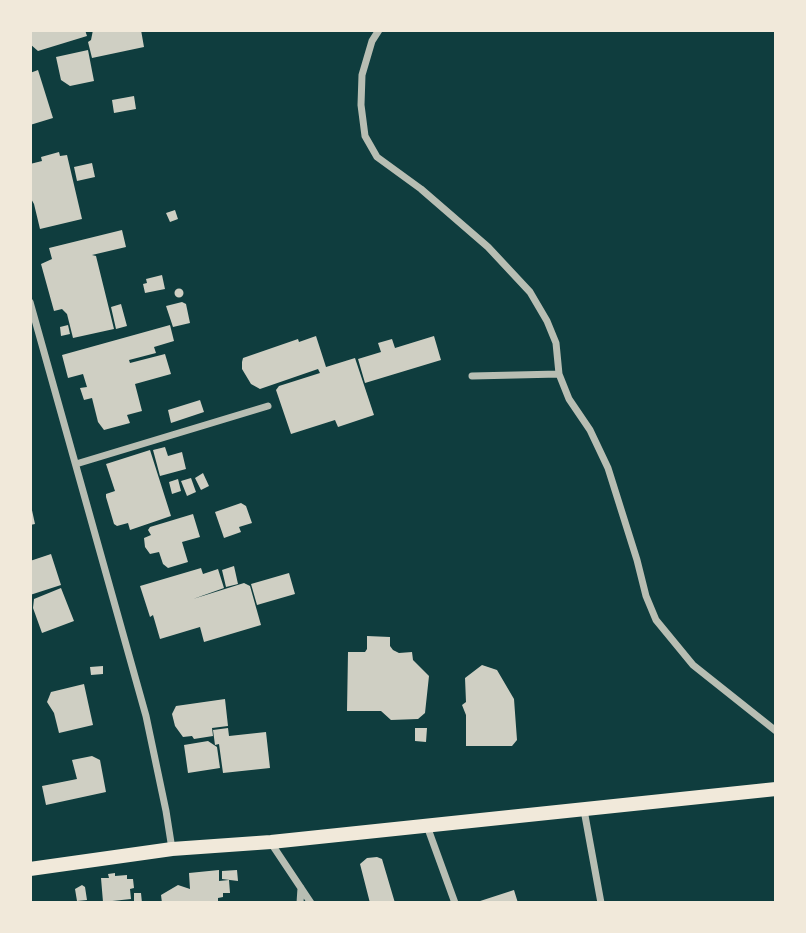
<!DOCTYPE html>
<html>
<head>
<meta charset="utf-8">
<style>
  body { margin:0 }
  #map { position:relative; width:806px; height:933px; overflow:hidden; background:#0f3d3e; font-family:Inter,sans-serif }
  canvas { display:block }
  .frame { position:absolute; inset:0; border:32px solid #f1e9da; pointer-events:none }
</style>
</head>
<body>
<div id="map">
<canvas width="806" height="933"></canvas>
<div class="frame"></div>
</div>
<script>
const c = document.querySelector('canvas').getContext('2d');
c.lineJoin = 'round';
function fillPath(path, color) {
  c.fillStyle = color;
  c.fill(path, 'evenodd');
}
function trace(path, color, width, dash) {
  c.strokeStyle = color;
  c.lineWidth = width;
  c.lineCap = dash ? 'butt' : 'round';
  c.setLineDash(dash || []);
  c.stroke(path);
}
const building = new Path2D(`
  M30,30H85L87,36L38,51L30,44Z
  M93,30H141L144,47L92,58L88,42L91,40Z
  M88,50L94,81L70,86L61,80L56,57Z
  M38,70L53,118L30,125V73Z
  M134,96L136,109L114,113L112,100Z
  M59,152L60,156L67,155L82,219L40,229L34,204L30,197V164L42,161L41,157Z
  M92,163L95,177L77,181L74,167Z
  M175,210L178,219L170,222L166,213Z
  M122,230L126,247L92,255L96,256L114,329L73,338L67,314L62,309L54,311L41,264L52,259L49,248Z
  M162,275L165,289L145,293L143,284L147,283L146,279Z
  M174.5 293a4.5 4.5 0 1 1 9 0a4.5 4.5 0 1 1-9 0Z
  M182,302L186,304L190,323L173,327L166,306Z
  M121,304L127,326L116,329L111,307Z
  M68,325L70,334L61,336L60,327Z
  M170,325L174,341L154,347L156,353L129,360L130,363L165,354L171,374L135,384L142,411L127,415L130,423L104,430L98,422L92,398L84,400L80,388L87,387L83,374L68,378L62,355Z
  M316,336L326,367L355,358L374,415L338,427L335,420L291,434L276,390L279,386L320,373L318,369L260,389L251,384L242,369V362L243,358L298,339L299,342Z
  M434,336L441,360L365,383L358,359L381,352L378,343L392,339L395,348Z
  M200,400L204,412L171,423L168,410Z
  M165,447L168,456L182,452L186,469L160,476L153,450Z
  M150,450L171,516L130,530L128,523L117,526L114,524L106,497V494L115,491L106,464Z
  M203,473L209,486L201,490L195,478Z
  M191,478L196,492L187,496L181,481Z
  M178,479L181,491L172,494L169,482Z
  M30,501L35,524L30,525Z
  M241,503L246,506L252,523L239,527L241,532L224,538L215,512Z
  M193,514L200,537L182,542L188,562L168,568L163,564L159,552L150,554L145,547L144,538L151,535L148,530L150,527Z
  M51,554L61,585L30,595V561Z
  M234,566L238,584L226,587L222,570Z
  M201,568L203,574L218,569L224,588L193,599L244,583L250,586L261,625L204,642L200,627L160,639L153,615L150,617L140,586Z
  M289,573L295,594L257,605L251,584Z
  M61,588L74,621L42,633L33,608L34,599Z
  M367,636L390,637V646L393,650L399,653L412,652L413,660L429,676L425,713L418,719L391,720L381,711H347L348,652H365L367,649Z
  M482,665L497,670L514,699L517,740L512,746H466V715L462,705L466,702L465,678Z
  M103,666V674L91,675L90,667Z
  M84,684L93,725L59,733L54,713L47,702L51,692Z
  M225,699L228,726L212,728L213,736L194,739L192,736L183,737L175,726L172,714L176,706Z
  M228,728L229,736L266,732L270,768L223,773L219,744L215,745L213,730Z
  M415,728H427L426,742L415,741Z
  M208,741L217,747L220,768L188,773L184,745Z
  M92,756L100,760L106,792L46,805L42,786L77,779L72,760Z
  M377,857L382,859L395,903H370L360,864L367,858Z
  M219,870V881L229,880L230,893H223V897L218,898V903H162L161,895L178,885L190,889L189,873Z
  M237,870L238,881L222,879V871Z
  M115,873V876L127,875V879H133L134,888L130,889L131,899L103,902L101,878H109L108,874Z
  M82,885L85,887L87,900L77,901L75,889Z
  M514,890L518,903H474Z
  M134,893H141L142,903H134Z`);
const minor = new Path2D(`
  M379,30L372,41L362,75L361,105L365,136L377,157L421,189L488,247L530,292L547,321L556,343L559,374L569,399L590,430L608,468L637,560L646,596L656,620L693,665L776,731
  M30,302L146,716L166,811L172,849
  M472,376L559,374
  M76,464L268,406
  M584,810L601,903
  M427,826L455,903
  M271,843L311,903
  M300,903L301,888`);
const secondary = new Path2D(`
  M30,869L172,849L271,842L776,789`);
fillPath(building, '#cfcfc3');
trace(minor, '#b8beb3', 7);
trace(secondary, '#f1e9da', 14);
</script>
</body>
</html>
